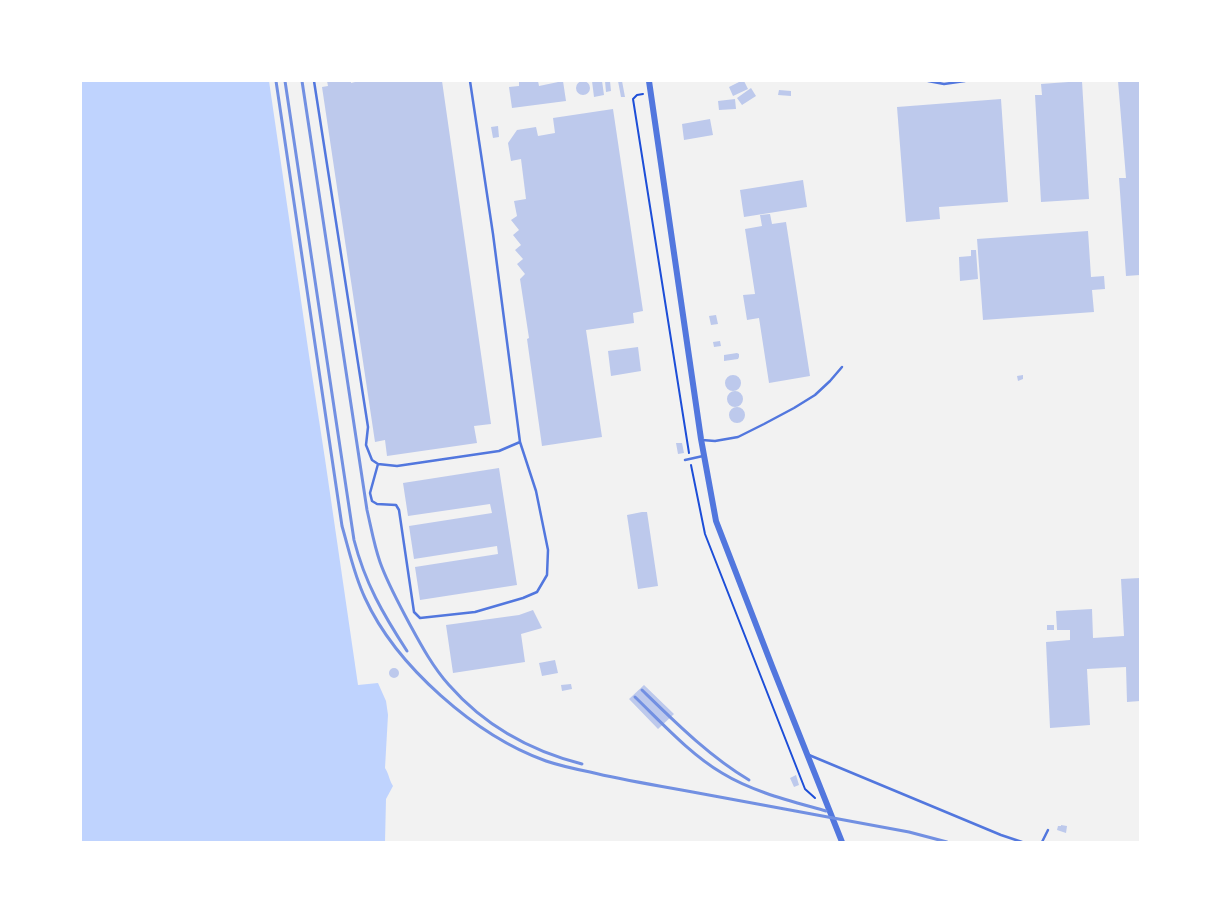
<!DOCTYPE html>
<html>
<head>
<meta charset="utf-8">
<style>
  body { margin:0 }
  #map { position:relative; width:1221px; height:923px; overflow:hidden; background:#f2f2f2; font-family:"Archivo Narrow",sans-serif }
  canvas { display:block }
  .frame { position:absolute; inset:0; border:82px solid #fff; pointer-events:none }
</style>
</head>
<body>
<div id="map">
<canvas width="1221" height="923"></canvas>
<div class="frame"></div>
</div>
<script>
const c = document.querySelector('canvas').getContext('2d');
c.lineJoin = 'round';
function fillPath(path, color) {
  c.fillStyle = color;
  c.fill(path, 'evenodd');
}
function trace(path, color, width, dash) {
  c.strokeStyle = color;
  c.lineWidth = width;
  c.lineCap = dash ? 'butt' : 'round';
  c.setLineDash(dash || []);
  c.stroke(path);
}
const water = new Path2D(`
  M81,81H269L310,362L325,459L358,685L378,683L386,701L388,715L385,768C389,774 389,780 393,786L386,799L385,842H81Z`);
const building = new Path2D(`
  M576 88a7 7 0 1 1 14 0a7 7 0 1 1-14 0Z
  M327,81H351V83L359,81H442L491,424L474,426L477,443L387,456L385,440L375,442L322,87L328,86Z
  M524,81H538L539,86L563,81L566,101L512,108L509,87L519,86V82Z
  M592,81H602L604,95L594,97Z
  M605,81H610L611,91L606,92Z
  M618,81H622L625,97H621Z
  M741,81H744L748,89L733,96L729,87Z
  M1082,81L1089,199L1041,202L1035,95H1042L1041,84Z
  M1118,81H1140V275L1126,276L1119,178H1126Z
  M751,88L756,96L742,105L737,98Z
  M779,90L791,91V96L778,95Z
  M735,99L736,109L719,110L718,101Z
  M1001,99L1008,202L939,207L940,219L906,222L897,107Z
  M613,109L643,311L633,313L634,323L586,330L602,437L542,446L527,339L529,338L520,279L525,274L517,264L523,259L515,250L521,245L513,235L519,230L511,220L517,216L514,201L526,199L521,159L511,161L508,143L517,130L536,127L538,136L555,133L553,118Z
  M710,119L713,135L684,140L682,124Z
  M498,126L499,137L493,138L491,127Z
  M803,180L807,207L744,217L740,190Z
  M770,214L772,224L786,222L810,376L769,383L759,318L747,320L743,295L755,294L745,229L762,226L760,215Z
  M1088,231L1091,277L1104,276L1105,289L1092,290L1094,312L983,320L977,239Z
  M971,250H976L978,279L960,281L959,257L971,256Z
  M716,315L718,324L711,325L709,316Z
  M720,341L721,346L714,347L713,342Z
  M638,347L641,371L611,376L608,351Z
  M737,353L739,354V357L738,359L724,361V355Z
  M1023,375V379L1018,381L1017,376Z
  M725 383a8 8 0 1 1 16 0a8 8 0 1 1-16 0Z
  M727 399a8 8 0 1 1 16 0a8 8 0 1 1-16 0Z
  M729 415a8 8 0 1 1 16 0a8 8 0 1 1-16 0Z
  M676,443H682L684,453L678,454Z
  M499,468L517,585L420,600L415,567L498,554L497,546L414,559L409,526L492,513L490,504L408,516L403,483Z
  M642,512H647L658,586L638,589L627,515Z
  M1140,578V701L1127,702L1126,667L1087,669L1090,725L1050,728L1046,642L1070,640V630H1057L1056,611L1092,609L1093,638L1124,636L1121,579Z
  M533,610L542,628L521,634L525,662L453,673L446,625L519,615Z
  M1047,625H1054V630H1047Z
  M555,660L558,673L542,676L539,663Z
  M389 673a5 5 0 1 1 10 0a5 5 0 1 1-10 0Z
  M571,684L572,689L562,691L561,685Z
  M644,685L674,714L658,729L629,699Z
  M796,775L799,785L794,787L790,778Z
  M1061,825L1067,826L1066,833L1057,830L1058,826H1061Z`);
const path = new Path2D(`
  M643,94L637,95L633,99L689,453
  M691,465L705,534L805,789L815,798`);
const service = new Path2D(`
  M314,81L368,427L366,445L372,460L378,464L397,466L499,451L520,442
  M928,81L944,84L965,81
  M702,440L715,441L738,437L764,424L794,408L815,395L830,381L842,367
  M685,460L703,456
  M378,464L370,493L372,501L377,504L396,505L399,510L414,612L420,618L475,612L523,598L537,592L547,575L548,550L536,491L520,442L493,234L470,81
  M809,755L1001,835L1022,842
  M1042,842L1048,830`);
const tertiary = new Path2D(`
  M649,81L701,439L716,521L772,666L842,842`);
const rail = new Path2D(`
  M276,81L342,526C349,550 354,575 365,598C396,666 476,736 546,761C561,766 575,769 590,772C626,781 662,786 698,793C768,806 839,819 909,832L947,842
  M285,81L354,540C365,583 383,614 407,651
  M302,81L367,510C371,527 374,545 380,562C387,582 398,602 408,621C420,643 432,666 449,685C484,725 531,751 582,764
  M642,690C675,722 709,756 749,780
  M635,697C662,723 690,754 722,773C753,792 791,801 826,811`);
fillPath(water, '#bfd3fe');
fillPath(building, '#bdc9ec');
trace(path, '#1d4ed8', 2);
trace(service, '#5277de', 2.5);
trace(tertiary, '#5277de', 6);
trace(rail, '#7290e2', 3);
</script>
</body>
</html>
